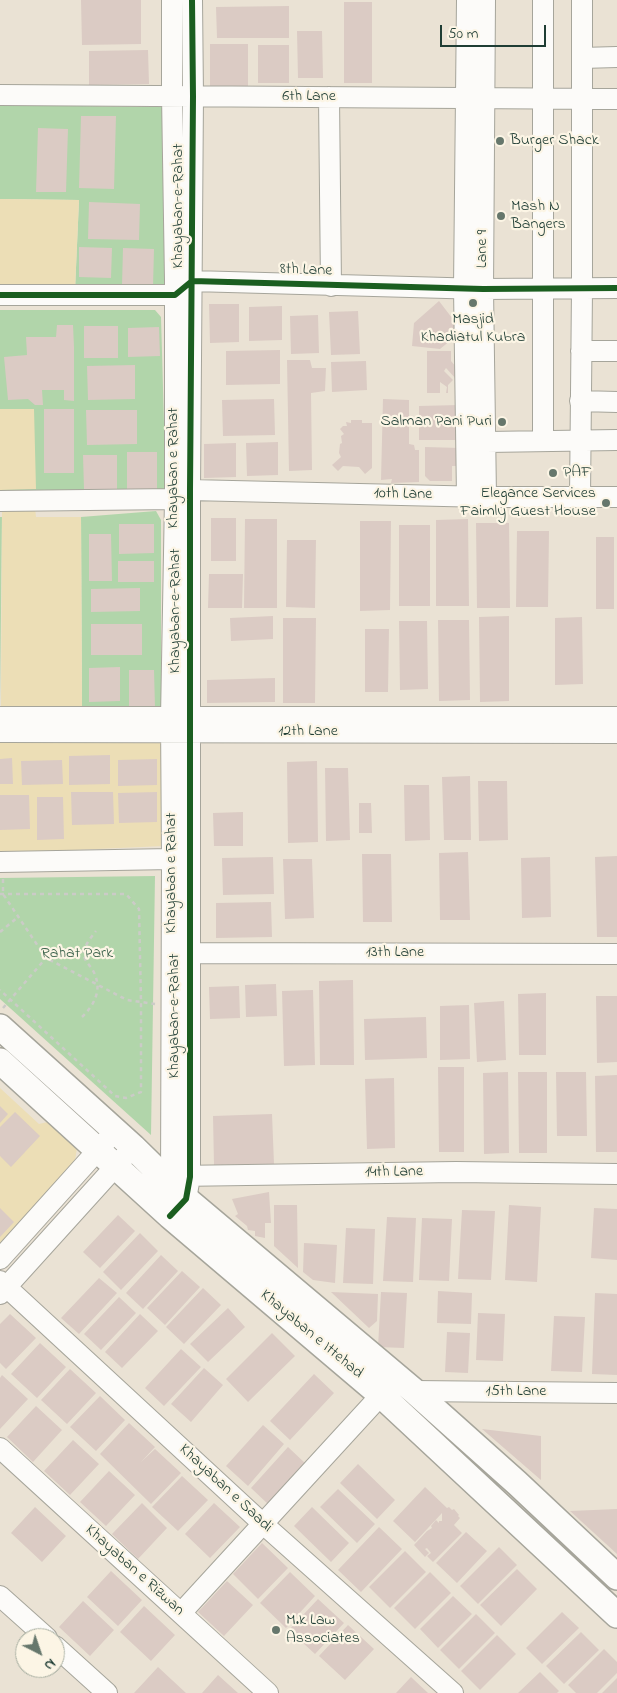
<!DOCTYPE html>
<html>
<head>
<meta charset="utf-8">
<style>
  body { margin:0 }
  #map { position:relative; width:617px; height:1693px; overflow:hidden; background:#eae2d4; font-family:"Indie Flower",sans-serif }
  canvas { display:block }
  .north { position:absolute; left:15px; top:1628px; width:50px; height:50px; box-sizing:border-box; background:#fcf5e5; border:1px solid #a4ab9e; border-radius:50%; rotate:139deg; font-size:14px; font-weight:700; line-height:20px; text-align:center; color:#1f3d34 }
  .north::after { content:''; display:block; margin:auto; width:18px; height:22px; background:#66776c; clip-path:polygon(50% 0,100% 100%,50% 72%,0 100%) }
  .scale { position:absolute; left:440px; top:25px; width:106px; height:22px; box-sizing:border-box; border:2px solid #1f3d34; border-top:0; padding-left:6px; font-size:15px; line-height:18px; white-space:nowrap; color:#1f3d34; -webkit-text-stroke:4px #fcf5e5; paint-order:stroke }
</style>
</head>
<body>
<div id="map">
<canvas width="617" height="1693"></canvas>
<div class="north">N</div>
<div class="scale">50 m</div>
</div>
<script>
const c = document.querySelector('canvas').getContext('2d');
c.lineJoin = 'round';
function fillPath(path, color) {
  c.fillStyle = color;
  c.fill(path, 'evenodd');
}
function trace(path, color, width, dash) {
  c.strokeStyle = color;
  c.lineWidth = width;
  c.lineCap = dash ? 'butt' : 'round';
  c.setLineDash(dash || []);
  c.stroke(path);
}
function label(font, color, halo, rows, align = 'center') {
  c.font = font + ' "Indie Flower",sans-serif';
  c.lineWidth = 4.5;
  c.setLineDash([]);
  c.textBaseline = 'middle';
  c.strokeStyle = halo;
  c.fillStyle = color;
  for (const [text, x, y, turn = 0] of rows) {
    c.save();
    c.translate(x, y);
    c.rotate((+turn || 0) * Math.PI / 180);
    c.textAlign = isNaN(turn) ? turn : align;
    if (halo) c.strokeText(text, 0, 0);
    c.fillText(text, 0, 0);
    c.restore();
  }
}
const green = new Path2D(`
  M0,105L163,107L168,290H75L79,200L0,199Z
  M0,310H155L161,317L166,494H0Z
  M156,511L161,520V707L82,706L81,517Z
  M0,517H2L0,707Z
  M155,876L151,1135L0,999V878Z`);
const sand = new Path2D(`
  M0,199L79,200L75,290L0,288Z
  M0,409H34L36,489L0,490Z
  M2,506L35,507L36,517H81L82,706L1,707Z
  M0,741L163,743L164,846L51,851H0Z
  M0,1088L39,1124L56,1120L77,1148L74,1167L0,1246Z`);
const building = new Path2D(`
  M81,0H141V44L82,45Z
  M344,2H372V83H344Z
  M289,6V38H217L216,7Z
  M297,31H322L323,78H298Z
  M210,44H248V89H210Z
  M258,45H289V83H258Z
  M148,50L149,84L89,85V51Z
  M81,116H116L114,189L79,188Z
  M38,128L68,129L66,192H36Z
  M89,202L140,204L139,240L88,239Z
  M79,247L112,248L111,278L79,277Z
  M123,248L154,249L153,287L122,286Z
  M439,301L462,331L440,349L412,346L414,323Z
  M209,304H239V342L210,343Z
  M282,306V340L249,341V307Z
  M358,311L360,354L331,355L329,312Z
  M318,315L319,353L291,354L290,316Z
  M57,325H73L74,347V401L64,400V390H42L43,405H35L28,399L8,400L4,357L27,355L26,337H56Z
  M84,326H118V358H84Z
  M159,327L160,356L128,357V328Z
  M280,350V384L226,385V351Z
  M427,351H451V361L457,368L456,379L446,368L444,371L453,380L448,385V393H446L447,387L440,382V393H427Z
  M287,360H310L312,368H326L325,391L311,393L312,470L289,471Z
  M366,361L367,390L332,392L331,362Z
  M135,365V399L88,400L87,366Z
  M274,399L275,435L223,436L222,400Z
  M383,399L409,400V444L414,445L415,450H419V482L391,483L392,479L381,480Z
  M459,405V440H419V406Z
  M44,409H74V473H44Z
  M86,410H137V444L87,445Z
  M351,420H362V423H372V468L365,474L359,467L343,466L338,471L332,465L341,457L339,453L340,444L342,443L341,436L344,434L340,429L343,426H347L346,422L351,423Z
  M278,442V475L247,476L246,443Z
  M236,443V477L204,478V444Z
  M425,447L460,448L459,466H452V481H430L425,476Z
  M127,452H157V494L127,495Z
  M83,455H117V489H84Z
  M211,518H236V561H211Z
  M245,519H277V608H244Z
  M468,519L469,606H436V520Z
  M360,521H391L390,610L360,611Z
  M476,523H509L510,608H477Z
  M119,524H154V553L119,554Z
  M399,525H430V606H399Z
  M517,531H549L548,607H516Z
  M89,534H111L112,581H89Z
  M596,537H614V609H596Z
  M287,540H316L315,608L286,607Z
  M118,561H154V582H118Z
  M209,574H243L242,608H208Z
  M140,588V611L91,612V589Z
  M273,616V639L231,641L230,618Z
  M509,616V701L480,702L479,617Z
  M582,617L583,684L555,685V618Z
  M283,618H316L315,703H283Z
  M438,620H469L470,700L439,701Z
  M399,621H427L428,689L400,690Z
  M91,624H142V655H91Z
  M365,629H389L388,692H365Z
  M120,667V701L89,702V668Z
  M129,670H154L155,708L129,709Z
  M275,678V702L207,703V680Z
  M110,755V784L69,785V756Z
  M12,758L13,784H0V759Z
  M157,759V785L118,786V760Z
  M62,760L63,784L22,785L21,761Z
  M317,761L318,842L288,843L287,762Z
  M325,768H348L350,840L326,841Z
  M470,776L471,840H444L442,777Z
  M478,781H507L508,840L479,841Z
  M404,785H429L430,840L405,841Z
  M71,792H113L114,824L72,825Z
  M157,792V822L119,823L118,793Z
  M0,795H29L30,829L0,830Z
  M37,797H63L64,839L37,840Z
  M359,803H371L372,833H359Z
  M243,812V846H214L213,813Z
  M468,852L470,920H440L439,853Z
  M362,854H391L392,922H363Z
  M617,856V937H597L595,857Z
  M273,857L274,894L223,895L222,858Z
  M550,857L551,917L522,918L521,858Z
  M283,859H312L314,918L285,919Z
  M271,902L272,937L216,938V903Z
  M353,980L354,1065H320L319,981Z
  M276,984L277,1016L246,1017L245,985Z
  M239,986L240,1018L210,1019L209,987Z
  M313,990L315,1065L284,1066L282,991Z
  M546,993V1055H519L518,994Z
  M596,996H617V1062L597,1063Z
  M504,1001L506,1060L477,1062L474,1003Z
  M469,1005L470,1059L440,1060V1006Z
  M426,1017L427,1058L365,1060L364,1019Z
  M438,1067H464V1152H439Z
  M508,1072L509,1153L484,1154L483,1073Z
  M518,1072H547V1153H519Z
  M556,1072H586L587,1136H557Z
  M617,1075V1152H596L595,1076Z
  M394,1078L395,1148L367,1149L365,1079Z
  M0,1106L8,1114L0,1123Z
  M15,1112L40,1136L11,1167L0,1156V1127Z
  M272,1114L274,1164L214,1165L213,1116Z
  M269,1192L271,1223H265V1238L255,1236V1231L248,1230L247,1226L235,1216L238,1214L232,1199Z
  M274,1205H297L298,1268L274,1246Z
  M509,1205L541,1207L537,1282L505,1280Z
  M0,1208L14,1222L0,1237Z
  M594,1208L617,1209V1260L591,1258Z
  M462,1210L495,1211L491,1280L458,1279Z
  M118,1215L135,1231L100,1268L83,1252Z
  M387,1217L416,1218L413,1282L383,1281Z
  M422,1218L452,1219L449,1281L419,1280Z
  M346,1228L375,1229L373,1284L343,1283Z
  M140,1233L158,1251L121,1290L103,1272Z
  M304,1243L337,1245L335,1283L313,1280L303,1272Z
  M161,1255L178,1271L143,1309L126,1293Z
  M182,1271L200,1287L165,1325L147,1308Z
  M99,1278L117,1293L79,1334L61,1318Z
  M203,1288L221,1305L184,1344L166,1327Z
  M438,1291L472,1293L471,1324L437,1323Z
  M331,1292L378,1294L377,1321L369,1328Z
  M381,1292L407,1293L404,1348L378,1347Z
  M595,1293L617,1294V1375L592,1374Z
  M119,1297L136,1313L101,1350L84,1334Z
  M228,1308L245,1327L208,1362L190,1344Z
  M478,1313L505,1314L503,1361L476,1360Z
  M10,1314L36,1338L6,1369L0,1363V1324Z
  M140,1314L158,1331L122,1368L105,1352Z
  M554,1316L585,1317L582,1372L551,1371Z
  M447,1332L470,1333L468,1373L445,1372Z
  M272,1333L295,1356L248,1402L226,1379Z
  M40,1343L66,1367L37,1398L11,1374Z
  M181,1349L201,1367L164,1406L145,1388Z
  M204,1368L223,1385L191,1422L171,1404Z
  M70,1369L96,1393L67,1424L41,1400Z
  M314,1374L334,1393L290,1440L270,1421Z
  M2,1375L28,1399L0,1429V1378Z
  M100,1396L125,1420L96,1451L70,1427Z
  M36,1406L62,1430L33,1462L7,1437Z
  M129,1423L155,1447L141,1462L155,1449L181,1473L151,1504L100,1454Z
  M263,1425L284,1444L248,1486L226,1466Z
  M482,1429L541,1436V1480Z
  M73,1440L99,1464L70,1495L44,1471Z
  M288,1447L306,1464L269,1505L251,1488Z
  M358,1464L395,1500L377,1519L340,1483Z
  M109,1471L135,1495L106,1526L80,1502Z
  M182,1476L208,1500L178,1531L152,1507Z
  M425,1487L447,1508L449,1507L452,1510L454,1509L459,1515L458,1516L460,1518L454,1525L462,1533L433,1562L427,1556L431,1553L427,1548L425,1549L429,1553L425,1557L414,1545L427,1531L432,1528L431,1526L436,1520L439,1523V1521H442V1513L415,1542L393,1521Z
  M338,1489L375,1524L357,1543L320,1507Z
  M142,1503L167,1528L138,1559L112,1534Z
  M214,1503L240,1527L210,1558L185,1534Z
  M35,1507L66,1536L42,1562L11,1533Z
  M312,1507L349,1543L331,1562L294,1526Z
  M617,1509V1554L570,1511Z
  M379,1527L402,1549L361,1592L338,1570Z
  M466,1532L487,1551L457,1583L436,1563Z
  M262,1543L288,1568L258,1599L233,1574Z
  M499,1547L517,1565L478,1604L460,1586Z
  M405,1551L426,1572L390,1608L369,1587Z
  M517,1569L537,1589L501,1626L480,1605Z
  M111,1571L142,1600L118,1626L87,1597Z
  M290,1572L315,1596L286,1628L260,1603Z
  M430,1572L451,1593L415,1629L394,1608Z
  M227,1581L253,1605L224,1636L198,1612Z
  M453,1596L472,1614L438,1648L420,1629Z
  M318,1599L344,1623L315,1654L289,1630Z
  M83,1601L114,1630L90,1656L59,1627Z
  M144,1606L175,1635L151,1661L120,1632Z
  M562,1612L579,1628L542,1664L526,1648Z
  M476,1614L495,1633L459,1669L440,1650Z
  M348,1625L374,1649L345,1680L319,1656Z
  M581,1632L599,1650L564,1684L546,1666Z
  M497,1635L516,1654L480,1690L461,1671Z
  M604,1649L617,1662V1673L597,1693H576L568,1685Z
  M158,1667L186,1693H134Z
  M540,1672L559,1691L557,1693H518Z
  M218,1675L238,1693H202Z
  M411,1677L428,1693H396Z
  M617,1678V1693H602Z`);
const path = new Path2D(`
  M3,879V894L46,958L127,1000L155,1004
  M0,894H126L139,909L141,1002V1092L126,1098L115,1096L0,990
  M0,932L18,917
  M3,1008L46,958
  M82,1017C93,1006 102,992 95,975C92,965 80,960 85,948C87,942 92,936 96,931`);
const minor = new Path2D(`
  M485,0L483,289L486,497
  M543,0V441
  M582,58L617,57
  M0,95L617,99
  M329,97L331,286
  M0,295H175L192,281L483,289L617,288
  M581,351H617
  M580,401L617,402
  M487,442L617,440
  M190,490L486,497H617
  M467,497L464,288L467,0
  M580,497L582,289V0
  M0,501L175,499
  M0,717H617
  M0,732L617,733
  M0,862L172,859
  M177,953L617,954
  M177,1176L456,1172L617,1174
  M165,1190L171,1184L172,859L171,718L175,499V281L172,95V0
  M178,1207L186,1199L190,1177V490L193,96L192,0
  M0,1259L107,1140
  M0,1281L262,1523L453,1693
  M0,1294L133,1147
  M414,1391L617,1393
  M0,1448L268,1693
  M0,1596L47,1638
  M181,1613L381,1395
  M55,1646L107,1693`);
const major = new Path2D(`
  M0,1027L133,1147L186,1199L414,1391L517,1483L617,1577
  M0,1061L170,1216L381,1395L617,1615`);
const cycleway = new Path2D(`
  M0,295H175L192,281L483,289L617,288
  M170,1216L186,1199L190,1177V490L193,96L192,0`);
const markers = [
  [500,141,5,"#66776c"],
  [501,216,5,"#66776c"],
  [473,303,5,"#66776c"],
  [502,422,5,"#66776c"],
  [553,473,5,"#66776c"],
  [606,503,5,"#66776c"],
  [276,1630,5,"#66776c"]
];
const streetNames = [
  ["6th Lane",309,97],
  ["Khayaban-e-Rahat",179,206,-90],
  ["Lane 9",483,249,-90],
  ["8th Lane",306,271,2],
  ["Khayaban e Rahat",174,468,-90],
  ["10th Lane",403,495,1],
  ["Khayaban-e-Rahat",176,611,-90],
  ["12th Lane",308,732],
  ["Khayaban e Rahat",172,873,-90],
  ["13th Lane",395,953],
  ["Khayaban-e-Rahat",175,1016,-90],
  ["14th Lane",394,1173,-1],
  ["Khayaban e Ittehad",311,1335,40],
  ["15th Lane",516,1392],
  ["Khayaban e Saadi",225,1489,43],
  ["Khayaban e Rizwan",134,1571,42]
];
const poiNames = [
  ["Burger Shack",510,141],
  ["Mash N",511,207],
  ["Bangers",511,225],
  ["Masjid",473,320,"center"],
  ["Khadiatul Kubra",473,338,"center"],
  ["Salman Pani Puri",492,422,"right"],
  ["PAF",563,473],
  ["Elegance Services",596,494,"right"],
  ["Faimly Guest House",596,512,"right"],
  ["M.k Law",286,1621],
  ["Associates",286,1639]
];
const parkNames = [
  ["Rahat Park",77,954]
];
fillPath(green, '#b1d5aa');
fillPath(sand, '#ecdeb6');
fillPath(building, '#dbcbc4');
trace(minor, '#a6a59b', 22);
trace(major, '#a6a59b', 28);
trace(path, '#cbcbc7', 2.5, [4, 4]);
trace(minor, '#fcfbf9', 20);
trace(major, '#fcfbf9', 25);
trace(cycleway, '#1b5e20', 6);
for (const [x, y, r, color] of markers) {
  const dot = new Path2D();
  dot.arc(x, y, r, 0, 2 * Math.PI);
  c.fillStyle = color;
  c.fill(dot);
  trace(dot, '#fcf5e5', 2);
}
label('16px', '#1f3d34', '#fcf5e5', streetNames);
label('16px', '#1f3d34', '#fcf5e5', poiNames, 'left');
label('16px', '#386049', '#fcf5e5', parkNames);
</script>
</body>
</html>
